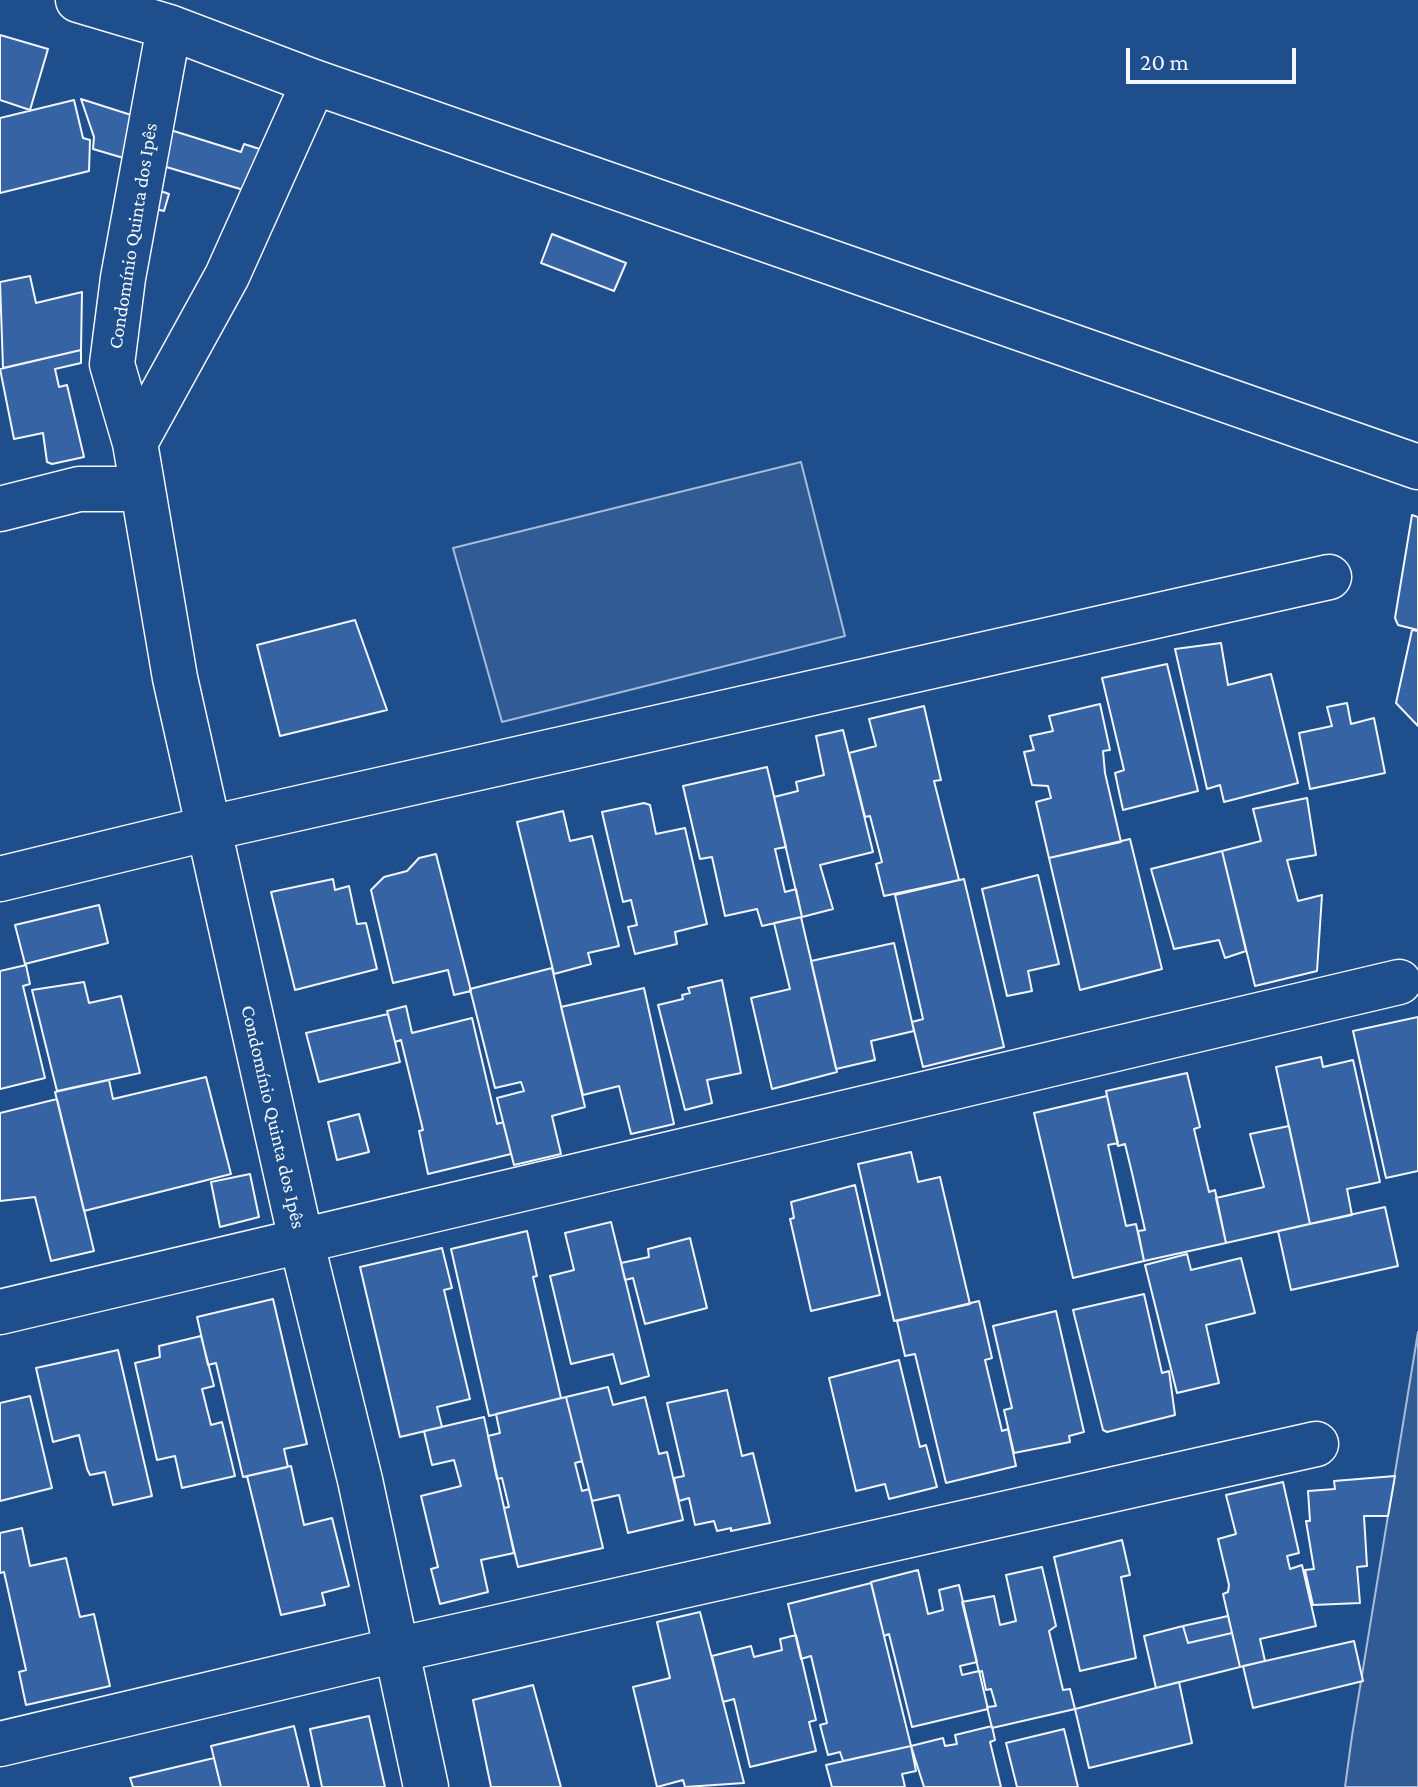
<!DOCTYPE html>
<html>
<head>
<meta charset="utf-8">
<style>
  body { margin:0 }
  #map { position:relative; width:1418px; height:1787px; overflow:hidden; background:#1f4e8c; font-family:"Crimson Pro",serif }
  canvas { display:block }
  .scale { position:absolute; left:1126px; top:48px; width:170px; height:36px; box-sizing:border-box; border:4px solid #f2f6ff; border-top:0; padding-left:10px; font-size:24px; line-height:28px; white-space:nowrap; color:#f2f6ff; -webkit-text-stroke:6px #1f4e8c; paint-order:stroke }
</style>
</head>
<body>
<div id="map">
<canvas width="1418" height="1787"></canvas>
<div class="scale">20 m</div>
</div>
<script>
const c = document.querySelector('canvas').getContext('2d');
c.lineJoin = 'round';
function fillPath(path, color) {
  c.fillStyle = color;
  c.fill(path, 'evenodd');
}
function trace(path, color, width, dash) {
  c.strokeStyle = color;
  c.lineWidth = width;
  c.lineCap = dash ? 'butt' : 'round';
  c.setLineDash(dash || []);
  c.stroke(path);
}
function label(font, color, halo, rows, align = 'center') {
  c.font = font + ' "Crimson Pro",serif';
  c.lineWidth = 6;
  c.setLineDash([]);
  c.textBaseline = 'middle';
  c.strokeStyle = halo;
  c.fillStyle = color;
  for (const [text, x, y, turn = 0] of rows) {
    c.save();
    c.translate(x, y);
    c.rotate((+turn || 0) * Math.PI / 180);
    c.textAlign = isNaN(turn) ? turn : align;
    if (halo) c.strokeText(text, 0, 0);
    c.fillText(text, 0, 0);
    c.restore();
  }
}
const built = new Path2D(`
  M801,462L845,636L502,722L453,548Z
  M1418,1332V1787H1345L1352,1736Z`);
const building = new Path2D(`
  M0,35L48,49L30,110L0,100Z
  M81,99L150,121L137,162L93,149L94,137Z
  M74,100L83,138L90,140L89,171L0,193V118Z
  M164,128L241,152L244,144L269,152L257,194L153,163Z
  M152,188L169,194L164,211L146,207Z
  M552,234L626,263L614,291L541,263Z
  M30,276L36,303L82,292L81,350L3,368L0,282Z
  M81,350V363L55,369L59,387L67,385L84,457L52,464L47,462L43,433L14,439L0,369Z
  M1412,515L1418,517V630L1398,625L1395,618Z
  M355,620L387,710L280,736L257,645Z
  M1412,630L1418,631V726L1396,703Z
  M1221,643L1228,685L1271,674L1298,783L1224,802L1220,785L1207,789L1175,649Z
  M1167,664L1198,791L1123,810L1115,773L1124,770L1102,678Z
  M1347,703L1351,724L1374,718L1385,773L1310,789L1299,733L1332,726L1327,707Z
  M1100,704L1110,750L1103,751L1105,773L1121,842L1049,858L1036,802L1051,798L1048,786L1032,785L1024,752L1034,750L1030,736L1053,731L1049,716Z
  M924,706L941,780L934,781L959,880L884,896L876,864L882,862L870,816L865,817L849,753L876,746L869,719Z
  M843,730L873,852L820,865L833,909L802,917L774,797L798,791L796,782L824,775L816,736Z
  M767,767L786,847L775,849L785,892L796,889L802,917L762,926L757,909L725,916L712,857L700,859L683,786Z
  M1307,798L1316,855L1287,860L1298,901L1322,895L1317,971L1255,986L1222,851L1261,841L1253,809Z
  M644,803L650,805L656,834L685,828L707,924L675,932L677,944L635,954L628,927L637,925L631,900L623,902L602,812Z
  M563,811L570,841L592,836L619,946L588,953L591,964L554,974L517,822Z
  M1130,839L1162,969L1080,990L1049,858Z
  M1222,851L1246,951L1225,958L1219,940L1174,949L1151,869Z
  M436,854L471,991L454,995L448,970L393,983L371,890L384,877L407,871L419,858Z
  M1038,875L1059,964L1028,971L1032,991L1007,996L982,889Z
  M333,879L335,890L349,886L357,924L366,923L377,969L295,990L271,892Z
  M964,879L1004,1047L923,1067L912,1022L923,1019L895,895Z
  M99,905L108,943L25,964L15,925Z
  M801,917L837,1072L772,1089L751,998L790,989L774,923Z
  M894,943L914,1031L871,1041L875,1060L836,1069L811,961Z
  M26,965L30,984L23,986L45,1078L0,1089V971Z
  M552,968L585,1107L552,1116L561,1154L514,1165L497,1098L524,1091L521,1082L495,1088L470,989Z
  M722,980L741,1073L707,1080L712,1103L685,1110L658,1005L683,999L682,995L690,993L688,988Z
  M84,982L89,1003L121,996L140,1073L57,1091L32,990Z
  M644,988L674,1124L631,1134L619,1086L583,1095L561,1007Z
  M406,1006L412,1033L472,1018L497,1124L503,1122L511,1154L428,1174L419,1131L423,1130L401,1040L395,1042L387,1011Z
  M388,1014L400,1062L319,1082L306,1033Z
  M1418,1017V1171L1386,1178L1353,1031Z
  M1321,1057L1323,1067L1353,1060L1380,1182L1347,1189L1352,1215L1310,1224L1276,1067Z
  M1187,1073L1200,1127L1194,1129L1209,1192L1215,1190L1226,1243L1144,1261L1138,1231L1145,1230L1132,1173L1125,1144L1118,1146L1106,1091Z
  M206,1077L231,1174L84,1211L55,1092L109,1080L113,1099Z
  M1107,1096L1118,1143L1108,1145L1126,1226L1136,1224L1144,1261L1073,1278L1034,1113Z
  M57,1099L94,1251L51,1261L35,1197L0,1201V1113Z
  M359,1114L369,1152L337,1160L328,1122Z
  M1289,1126L1310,1224L1226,1243L1216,1198L1264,1187L1250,1134Z
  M911,1152L918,1182L940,1177L970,1304L894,1321L858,1164Z
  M250,1174L259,1217L220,1227L211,1182Z
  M855,1185L880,1295L811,1311L790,1219L794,1218L791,1202Z
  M1385,1207L1398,1266L1291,1290L1278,1231Z
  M611,1222L649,1376L621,1384L613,1354L571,1364L550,1276L574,1270L565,1233Z
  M527,1231L537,1276L533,1277L561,1398L489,1416L451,1249Z
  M690,1238L707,1308L645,1324L633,1278L625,1280L621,1263L649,1257L648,1249Z
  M442,1248L452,1288L444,1290L470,1399L437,1407L442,1427L400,1437L360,1267Z
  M1187,1254L1191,1270L1241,1258L1255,1313L1206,1325L1219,1383L1177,1393L1145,1265Z
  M1144,1294L1162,1373L1169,1371L1175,1415L1107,1432L1103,1430L1073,1310Z
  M273,1299L307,1444L284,1449L288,1467L243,1477L216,1363L208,1365L197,1317Z
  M979,1301L992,1358L985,1360L1002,1431L1008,1429L1016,1466L946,1483L915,1354L905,1356L897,1321Z
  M1056,1311L1084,1432L1069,1436L1070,1442L1014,1453L1004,1410L1012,1408L993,1326Z
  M201,1336L214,1386L202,1389L211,1425L222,1422L235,1476L182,1488L175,1456L157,1460L135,1363L160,1357L159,1346Z
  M118,1350L152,1496L113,1505L105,1472L90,1475L87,1469L79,1435L53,1442L36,1368Z
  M899,1360L920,1447L926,1445L937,1487L889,1499L885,1484L856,1491L829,1378Z
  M608,1387L613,1405L645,1397L659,1454L667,1452L683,1520L628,1533L619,1495L592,1501L566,1397Z
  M727,1390L742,1456L753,1453L770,1523L731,1531V1528L717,1531L714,1521L695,1525L689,1498L679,1501L674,1478L684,1476L667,1403Z
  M30,1396L52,1488L0,1501V1403Z
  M566,1397L582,1461L575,1463L582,1491L589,1489L603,1548L518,1567L504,1508L509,1507L502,1478L497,1479L488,1436L500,1433L496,1414Z
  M484,1417L514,1553L481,1560L488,1592L440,1604L431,1569L438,1567L421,1496L461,1486L454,1460L432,1465L424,1431Z
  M291,1466L304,1525L332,1518L349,1586L322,1593L325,1605L281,1615L247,1476Z
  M1395,1476L1388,1516H1364L1367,1566L1357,1567L1360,1603L1313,1605L1305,1570L1314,1569L1306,1521H1310L1308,1491L1335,1489L1334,1481Z
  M1283,1482L1299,1553L1287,1556L1290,1569L1302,1565L1316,1626L1260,1639L1265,1661L1240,1667L1223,1594L1228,1592L1229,1585L1218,1539L1236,1534L1226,1495Z
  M22,1528L30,1566L66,1558L80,1617L94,1614L110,1686L26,1705L19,1672L26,1670L4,1572L0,1573V1533Z
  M1122,1540L1130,1575L1121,1577L1136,1658L1080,1671L1054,1557Z
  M1042,1567L1056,1626L1049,1631L1063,1690L1070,1689L1075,1709L992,1728L987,1707L996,1706L991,1689L986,1690L982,1671L979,1672L962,1602L994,1596L1000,1625L1016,1621L1006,1575Z
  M918,1570L928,1614L943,1610L939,1590L959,1585L977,1662L960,1666L962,1675L979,1671L988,1709L912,1727L889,1634L884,1636L871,1582Z
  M871,1583L911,1746L843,1761L840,1752L828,1755L820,1725L827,1723L811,1656L801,1659L788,1604Z
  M700,1612L744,1783L685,1787L683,1780L657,1787L633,1687L670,1678L657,1622Z
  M1228,1616L1232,1633L1188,1643L1183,1626Z
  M1183,1626L1188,1643L1232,1633L1240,1667L1156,1688L1144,1636Z
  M796,1635L816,1720L809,1722L816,1751L750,1767L734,1699L723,1702L712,1656L751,1646L754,1657L782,1650L780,1639Z
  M1354,1641L1363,1681L1253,1708L1243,1666Z
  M1179,1682L1192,1743L1089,1768L1075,1709Z
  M533,1685L561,1787H491L473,1700Z
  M369,1716L385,1787H322L310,1729Z
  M294,1726L309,1787H221L211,1746Z
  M992,1726L995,1740L990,1742L1001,1787H924L911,1746L943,1738L945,1746L957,1744L955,1735Z
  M1064,1729L1078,1787H1017L1006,1743Z
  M911,1746L916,1771L902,1774L905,1787H832L826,1765Z
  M214,1758L221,1787H133L130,1778Z`);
const minor = new Path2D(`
  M78,0L169,27L314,82L1418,467
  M169,27L123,278L112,364L135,443L175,678L301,1240L360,1480L426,1787
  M135,443L227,276L314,82
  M0,509L79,489H142
  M0,879L210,828L1329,577
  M0,1312L1399,982
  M0,1744L396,1650L1316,1444`);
const streetNames = [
  ["Condomínio Quinta dos Ipês",133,236,-81],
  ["Condomínio Quinta dos Ipês",273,1117,77]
];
fillPath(built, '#305b95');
trace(built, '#a8bbd7', 2);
fillPath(building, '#3563a3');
trace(building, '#f2f6ff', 2);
trace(minor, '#f2f6ff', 47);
trace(minor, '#1f4e8c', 44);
label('20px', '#f2f6ff', '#1f4e8c', streetNames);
</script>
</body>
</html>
